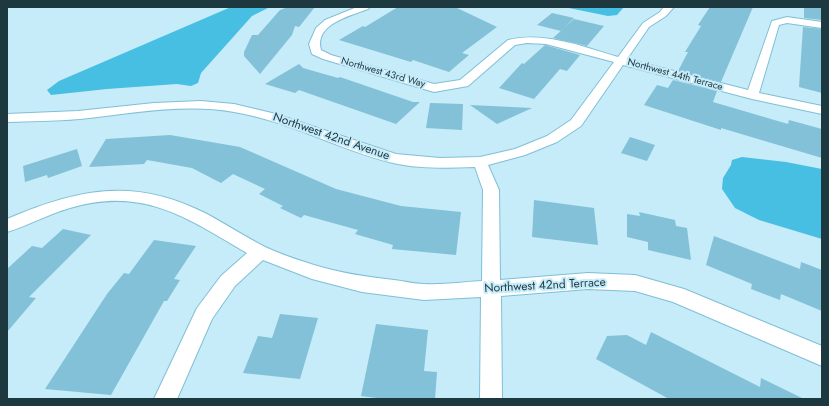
<!DOCTYPE html>
<html>
<head>
<meta charset="utf-8">
<style>
  body { margin:0 }
  #map { position:relative; width:829px; height:406px; overflow:hidden; background:#c6ebf9; font-family:Jost,sans-serif }
  canvas { display:block }
  .frame { position:absolute; inset:0; border:8px solid #1e3840; pointer-events:none }
</style>
</head>
<body>
<div id="map">
<canvas width="829" height="406"></canvas>
<div class="frame"></div>
</div>
<script>
const c = document.querySelector('canvas').getContext('2d');
c.lineJoin = 'round';
function fillPath(path, color) {
  c.fillStyle = color;
  c.fill(path, 'evenodd');
}
function trace(path, color, width, dash) {
  c.strokeStyle = color;
  c.lineWidth = width;
  c.lineCap = dash ? 'butt' : 'round';
  c.setLineDash(dash || []);
  c.stroke(path);
}
function label(font, color, halo, rows, align = 'center') {
  c.font = font + ' Jost,sans-serif';
  c.lineWidth = 4;
  c.setLineDash([]);
  c.textBaseline = 'middle';
  c.strokeStyle = halo;
  c.fillStyle = color;
  for (const [text, x, y, turn = 0] of rows) {
    c.save();
    c.translate(x, y);
    c.rotate((+turn || 0) * Math.PI / 180);
    c.textAlign = isNaN(turn) ? turn : align;
    if (halo) c.strokeText(text, 0, 0);
    c.fillText(text, 0, 0);
    c.restore();
  }
}
const water = new Path2D(`
  M231,7H270L252,16L201,73L198,83L191,86L177,84L107,89L51,95L47,90L59,81Z
  M564,7H624L617,15L608,16Z
  M742,157L786,162L822,169V239L759,220L735,208L722,189L723,178L731,165L732,160Z`);
const building = new Path2D(`
  M288,7H315L299,27L295,26L292,35L260,74L244,56V52L252,35H258L280,10Z
  M398,7H455L497,27L462,53L469,55L449,72L413,60L411,62L339,40L363,26L365,27Z
  M710,7H753L721,82L678,71L688,52H685L701,26L698,25Z
  M804,7H822V20L804,18Z
  M552,13L574,18L561,31L537,25Z
  M574,19L604,26L587,46L553,38Z
  M803,27L822,29V93L799,87Z
  M545,45L580,55L567,71L560,69L534,99L499,88L522,63L524,64Z
  M299,64L303,68L338,78L340,77L413,102H420L396,124L299,90L295,93L265,84Z
  M673,80L717,91L713,102L788,124L789,120L822,129V158L721,128V130L644,105L657,85L668,88Z
  M430,103L463,104L462,130L426,128Z
  M470,105L532,108L497,124Z
  M170,135L240,147L336,189L401,206L461,212L456,255L392,249L393,245L355,234L358,230L304,215L301,218L280,208L283,206L259,194L265,189L233,174L221,183L192,168L147,160L144,164L89,167L106,139Z
  M630,137L655,145L647,161L621,153Z
  M77,149L82,166L48,178L47,175L25,182L23,166Z
  M534,200L594,208L598,245L532,237Z
  M639,212L675,220L676,226L687,228L691,260L648,250V242L627,237V214L640,216Z
  M63,229L91,235L29,297L36,298L7,332V269L32,246L42,248Z
  M714,236L800,269L801,262L822,270V311L781,294L780,300L751,289L752,284L706,265Z
  M154,240L196,246L174,279L180,280L167,301H164L111,395L45,389L107,294L124,273L129,274Z
  M280,314L318,318L300,379L243,373L258,336L272,338Z
  M376,324L428,330L424,371L437,372L435,399H385L361,396Z
  M651,332L760,387L761,378L804,399H669L596,359L607,336L627,335L646,345Z`);
const minor = new Path2D(`
  M357,7H370L368,9C350,16 314,24 321,50L331,55L434,84L460,80L508,40C544,31 583,47 618,57L643,23L660,12L664,7H674L666,16L649,27L627,59L748,90L772,21L787,17L822,22V28L787,23L779,25L759,93L822,106V114L752,99L623,65L581,126L557,142L525,155L488,165L499,190L500,280L588,273L635,275L684,289L822,346V366L673,302L635,291L588,289L501,296L502,399H480L481,297L424,300L362,292L312,279L263,260L235,286L212,319L177,399H154L197,308L221,276L247,253C187,218 143,186 70,208C48,214 28,226 7,232V219C79,188 135,177 207,214C227,225 246,237 265,247C280,254 298,260 314,265C340,273 367,277 394,280C404,281 414,284 424,284C443,285 463,282 482,281L483,190L475,167C448,168 419,169 393,163C339,150 289,121 234,112C183,103 130,114 80,119C56,121 31,121 7,122V114L78,111L154,103L201,101L234,104L276,114L396,154L440,158L480,157L515,149L547,136L571,120L614,62L546,44L527,43L515,45L468,86L434,92L323,59L312,54L309,44L316,28L325,20Z`);
const farStreetnames = [
  ["Northwest 43rd Way",383,73,16],
  ["Northwest 44th Terrace",675,75,15]
];
const streetNames = [
  ["Northwest 42nd Avenue",331,137,19],
  ["Northwest 42nd Terrace",545,286,-3]
];
fillPath(water, '#47bfe2');
fillPath(building, '#82c1d7');
trace(minor, '#80bfd5', 2);
fillPath(minor, '#fff');
label('10px', '#1e3840', '#c6ebf9', farStreetnames);
label('12px', '#1e3840', '#c6ebf9', streetNames);
</script>
</body>
</html>
